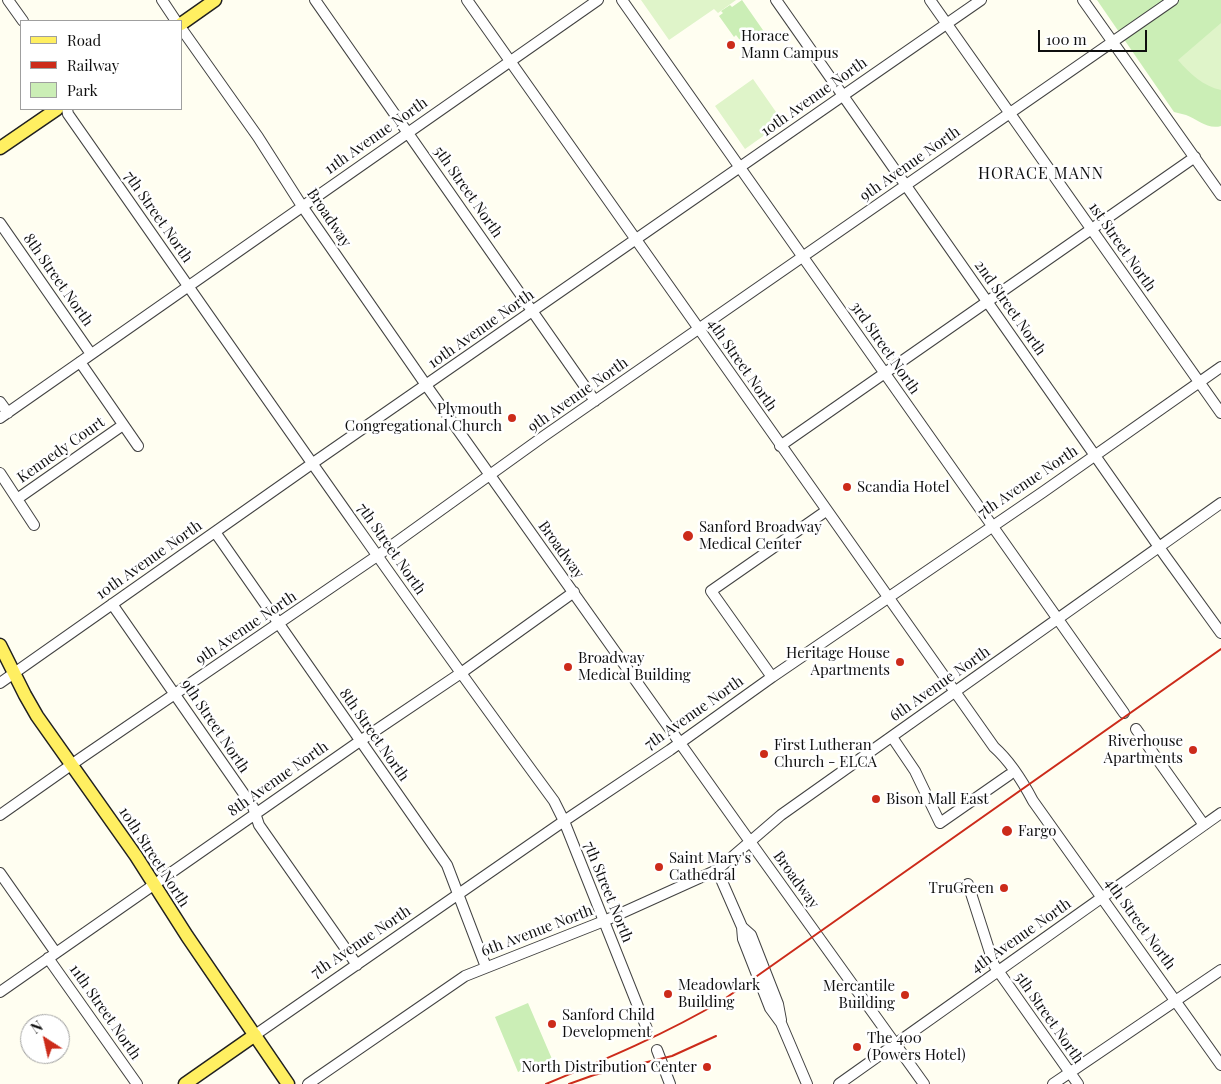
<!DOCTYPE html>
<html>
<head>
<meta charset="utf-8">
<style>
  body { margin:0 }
  #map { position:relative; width:1221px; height:1084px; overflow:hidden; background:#fffef1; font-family:"Playfair Display",serif }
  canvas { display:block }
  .legend { position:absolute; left:20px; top:20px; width:162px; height:90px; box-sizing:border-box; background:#fff; border:1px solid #9f9f9f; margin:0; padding:6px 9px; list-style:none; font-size:15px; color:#0f0f0f }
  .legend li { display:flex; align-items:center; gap:10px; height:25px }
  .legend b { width:25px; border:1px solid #9f9f9f }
  .north { position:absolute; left:20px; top:1014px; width:50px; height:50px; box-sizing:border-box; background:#fff; border:1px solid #9f9f9f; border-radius:50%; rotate:325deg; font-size:14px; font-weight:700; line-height:20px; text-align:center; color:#0f0f0f }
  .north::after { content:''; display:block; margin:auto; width:18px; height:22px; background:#cc2b1a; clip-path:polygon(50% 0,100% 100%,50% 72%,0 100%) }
  .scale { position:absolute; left:1038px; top:30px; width:109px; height:22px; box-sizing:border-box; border:2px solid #0f0f0f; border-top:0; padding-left:6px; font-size:15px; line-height:18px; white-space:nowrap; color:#0f0f0f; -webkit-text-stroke:4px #fff; paint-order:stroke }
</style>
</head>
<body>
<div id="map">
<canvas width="1221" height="1084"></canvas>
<ul class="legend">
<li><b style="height:6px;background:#ffef61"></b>Road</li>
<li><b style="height:6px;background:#cc2b1a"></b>Railway</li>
<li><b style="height:14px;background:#cbeeb6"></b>Park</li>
</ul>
<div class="north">N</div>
<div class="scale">100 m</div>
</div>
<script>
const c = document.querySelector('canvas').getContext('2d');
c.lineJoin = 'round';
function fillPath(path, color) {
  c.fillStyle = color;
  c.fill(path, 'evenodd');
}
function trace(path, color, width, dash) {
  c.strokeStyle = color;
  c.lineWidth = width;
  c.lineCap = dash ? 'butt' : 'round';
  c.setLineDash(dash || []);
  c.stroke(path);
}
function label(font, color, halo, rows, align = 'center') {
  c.font = font + ' "Playfair Display",serif';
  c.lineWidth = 5;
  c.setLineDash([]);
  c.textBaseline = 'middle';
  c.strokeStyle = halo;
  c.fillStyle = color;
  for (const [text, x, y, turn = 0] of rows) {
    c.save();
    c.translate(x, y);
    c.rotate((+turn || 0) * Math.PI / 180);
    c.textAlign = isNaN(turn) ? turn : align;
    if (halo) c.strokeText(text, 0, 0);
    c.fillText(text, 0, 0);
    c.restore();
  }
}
const green = new Path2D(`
  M742,0L765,33L750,43L747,40L742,43L736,35L734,37L719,16L723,13L721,11L730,5L732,7Z
  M1097,0H1221V126C1208,130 1197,119 1186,115C1182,114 1178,113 1174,112Z
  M528,1003L552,1059L518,1072L495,1017Z`);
const pitch = new Path2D(`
  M641,0H736L718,13L714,9L669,40Z
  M1221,23V90C1203,86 1190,74 1178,60Z
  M753,79L783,122L745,149L715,106Z`);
const minor = new Path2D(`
  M8,0L23,21
  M162,0L176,21
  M315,0L595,401
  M467,0L994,747C1011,762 1023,782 1033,801L1221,1065
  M622,0L1124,713
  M776,0L1166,557L1221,633
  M930,0L1221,413
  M1083,0L1221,195
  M181,28L258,137L302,206L426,385L741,829L924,1084
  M67,109L68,114C229,344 388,575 554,801L564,821L647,1029
  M0,223L91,354
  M80,362L138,446
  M0,402L8,413
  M0,418L598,0
  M780,446L1195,157
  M0,473L34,525
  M17,499L123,425
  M215,532L447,865L486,967
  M112,604L253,807L259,825L357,965
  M772,677L711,591L826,511
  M0,683L313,463L981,0
  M1136,729L1204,825
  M892,737L915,771L940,823L1009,775
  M0,815L81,758L377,556L544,436L1173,0
  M717,870L742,927L743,939L770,1008L781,1023L807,1084
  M0,873L56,953
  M968,884L994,965L1078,1084
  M742,927L751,935L778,1004L781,1020
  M48,958L137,1084
  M0,992L360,741L461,673L574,592
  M255,1035L564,821L670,750L772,677L1043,492L1221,367
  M657,1050L670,1084
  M308,1084L465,976L604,921L717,870L781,815L1221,503
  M839,1084L1221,813
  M1053,1084L1221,970`);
const major = new Path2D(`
  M181,24L215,0
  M0,148L57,109
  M0,645L25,695L37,716L136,856L187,936L288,1084
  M185,1084L255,1035`);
const rail = new Path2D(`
  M546,1084C606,1059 666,1034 723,1000L1221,649
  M569,1084L594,1075L672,1056L716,1036`);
const markers = [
  [731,45,5,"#cc2b1a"],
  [512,418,5,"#cc2b1a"],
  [847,487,5,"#cc2b1a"],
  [688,536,6,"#cc2b1a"],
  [900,662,5,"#cc2b1a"],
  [568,667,5,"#cc2b1a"],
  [1193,750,5,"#cc2b1a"],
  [764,754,5,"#cc2b1a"],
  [876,799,5,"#cc2b1a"],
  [1007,831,6,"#cc2b1a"],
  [659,867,5,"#cc2b1a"],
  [1004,888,5,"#cc2b1a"],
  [668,994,5,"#cc2b1a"],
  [905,995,5,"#cc2b1a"],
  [552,1024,5,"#cc2b1a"],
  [857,1047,5,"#cc2b1a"],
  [707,1067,5,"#cc2b1a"]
];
const poiNames = [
  ["Horace",741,36],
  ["Mann Campus",741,53],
  ["Plymouth",502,409,"right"],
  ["Congregational Church",502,426,"right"],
  ["Scandia Hotel",857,487],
  ["Sanford Broadway",699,527],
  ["Medical Center",699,544],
  ["Heritage House",890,653,"right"],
  ["Apartments",890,670,"right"],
  ["Broadway",578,658],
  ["Medical Building",578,675],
  ["Riverhouse",1183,741,"right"],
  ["Apartments",1183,758,"right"],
  ["First Lutheran",774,745],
  ["Church - ELCA",774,762],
  ["Bison Mall East",886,799],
  ["Fargo",1018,831],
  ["Saint Mary's",669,858],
  ["Cathedral",669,875],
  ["TruGreen",994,888,"right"],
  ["Meadowlark",678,985],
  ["Building",678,1002],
  ["Mercantile",895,986,"right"],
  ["Building",895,1003,"right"],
  ["Sanford Child",562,1015],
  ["Development",562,1032],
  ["The 400",867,1038],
  ["(Powers Hotel)",867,1055],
  ["North Distribution Center",697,1067,"right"]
];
const streetNames = [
  ["10th Avenue North",814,97,-35],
  ["11th Avenue North",376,136,-35],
  ["9th Avenue North",910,164,-35],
  ["5th Street North",468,192,55],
  ["7th Street North",158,217,55],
  ["Broadway",329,218,56],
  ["1st Street North",1122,247,55],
  ["8th Street North",58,280,55],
  ["2nd Street North",1010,308,55],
  ["10th Avenue North",481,329,-35],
  ["3rd Street North",885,348,55],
  ["4th Street North",742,365,55],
  ["9th Avenue North",578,395,-35],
  ["Kennedy Court",61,450,-35],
  ["7th Avenue North",1028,482,-34],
  ["7th Street North",391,549,55],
  ["Broadway",561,550,54],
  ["10th Avenue North",149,560,-35],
  ["9th Avenue North",246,628,-34],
  ["6th Avenue North",940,684,-35],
  ["7th Avenue North",694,713,-35],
  ["9th Street North",215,726,56],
  ["8th Street North",374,735,55],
  ["8th Avenue North",278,779,-35],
  ["10th Street North",154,857,57],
  ["Broadway",796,880,54],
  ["7th Street North",608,892,68],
  ["4th Street North",1140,924,54],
  ["6th Avenue North",537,931,-21],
  ["4th Avenue North",1021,936,-35],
  ["7th Avenue North",361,942,-34],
  ["11th Street North",105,1012,55],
  ["5th Street North",1049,1018,55]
];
const neighbourhoodNames = [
  ["HORACE MANN",1041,174]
];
fillPath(green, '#cbeeb6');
fillPath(pitch, '#dff4c9');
trace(minor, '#424242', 12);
trace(major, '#202020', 15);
trace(minor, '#fff', 10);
trace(major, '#ffef61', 12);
trace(rail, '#cc2b1a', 2);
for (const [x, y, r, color] of markers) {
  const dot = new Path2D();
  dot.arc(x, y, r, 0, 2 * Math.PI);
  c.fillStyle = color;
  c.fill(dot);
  trace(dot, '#fff', 2);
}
label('15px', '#0f0f0f', '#fff', poiNames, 'left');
label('15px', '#0f0f0f', '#fff', streetNames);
c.letterSpacing = '1px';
label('16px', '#0f0f0f', '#fff', neighbourhoodNames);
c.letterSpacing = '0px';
</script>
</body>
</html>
